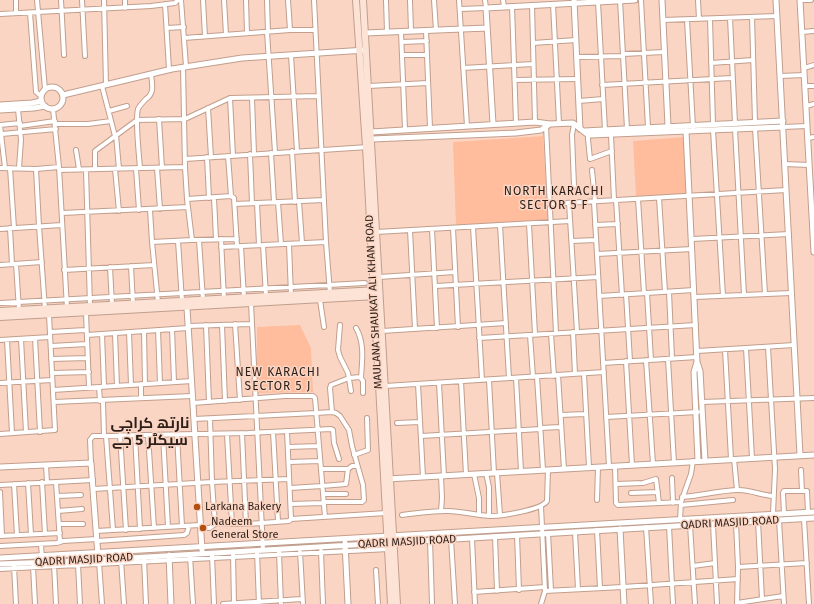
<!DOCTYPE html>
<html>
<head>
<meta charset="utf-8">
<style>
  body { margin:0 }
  canvas { display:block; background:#fbd5c3 }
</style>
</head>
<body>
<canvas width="814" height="604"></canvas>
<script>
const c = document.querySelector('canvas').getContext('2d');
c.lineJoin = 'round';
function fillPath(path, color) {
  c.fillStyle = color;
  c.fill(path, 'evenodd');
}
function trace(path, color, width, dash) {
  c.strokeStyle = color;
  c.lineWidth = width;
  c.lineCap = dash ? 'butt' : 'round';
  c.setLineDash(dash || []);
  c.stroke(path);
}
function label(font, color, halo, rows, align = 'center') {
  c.font = font + ' "Fira Sans",Cairo,sans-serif';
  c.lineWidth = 3;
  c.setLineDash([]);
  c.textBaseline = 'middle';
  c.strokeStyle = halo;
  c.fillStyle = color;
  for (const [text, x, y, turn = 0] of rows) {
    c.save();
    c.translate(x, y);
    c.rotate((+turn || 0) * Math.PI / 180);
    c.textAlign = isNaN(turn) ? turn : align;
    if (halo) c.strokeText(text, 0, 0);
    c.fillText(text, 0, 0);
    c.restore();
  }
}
const green = new Path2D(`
  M543,136L548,220L456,226L453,142Z
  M684,137L686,194L636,196L633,141Z
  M300,325L311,348L313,392L257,393V327Z`);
const minor = new Path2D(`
  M16,0V13
  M37,0L45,89
  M61,0L64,55
  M82,0L85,56
  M104,0L106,85
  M125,0V8
  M181,0L186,66
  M203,0L205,36
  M224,0L226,35
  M246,0L247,33
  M267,0L268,32
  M288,0L290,30
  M314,0L326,242L330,293
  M386,0L387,32
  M410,0L411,31
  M434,0L436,30
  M459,0L467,126
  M503,0L504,7
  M620,0L627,129
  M641,0L648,127
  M698,0L699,19
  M800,0H811
  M598,2L605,130
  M165,4L169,69
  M553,4L559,123
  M532,5L535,122
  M512,6L516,123
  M460,9L486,8L485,0
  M30,13L36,92L41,96
  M0,14L151,6L175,3L178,0
  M752,17L755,122
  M730,18L735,123
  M710,19L713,124
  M663,20L777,16
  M687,20L693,127
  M167,28L184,27
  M426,31L430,128
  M267,32L275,152
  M401,32L405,129
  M802,32L814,31
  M184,38L290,30H315
  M402,42L427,41
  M533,43L576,40
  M623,54L664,52
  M291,55L297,151
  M402,55H427
  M577,57L623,56
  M711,63L753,60
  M183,67L185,167L187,199L192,240
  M463,68L533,64
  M804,68L814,65
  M780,76L804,75
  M515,80L578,79
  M602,85L732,78
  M102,86L115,136
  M368,86L428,83
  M805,86H814
  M230,98L233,156
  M252,98L254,154
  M579,101L603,99
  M806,106L814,104
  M208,108L211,157
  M18,109L21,140L19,168
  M53,109L59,167L67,308
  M109,111L127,106
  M159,119L162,168
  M55,124H88L111,121
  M0,125L5,168
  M0,125L20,123
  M20,126L55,121
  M546,126L556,333
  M783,127L807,126
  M755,128L765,294
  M735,129L744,295
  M713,130L723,296
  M2,134L56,129
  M116,135L119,169
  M588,135V139L590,159L612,151
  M611,135L614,200
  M808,138L814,137
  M76,150L79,169
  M292,151L295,202
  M271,153L274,202
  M250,154L252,203
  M228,156L231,196
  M207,157L209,198
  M185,159L368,147
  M785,164L809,165
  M0,168L36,169L59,167
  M10,168L14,228
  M140,168C139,155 135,120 138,109C140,105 143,102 146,99C155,93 152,84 151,74
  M157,168L160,209
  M36,169L39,226L45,309
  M95,169V151L137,120L185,119L230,98L318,96
  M115,169L119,211
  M136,169L139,210
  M59,170L185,167
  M86,170L90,306
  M592,170L595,201
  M574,186L572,135L574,124
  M214,198L216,239
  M659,198L665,292
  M187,199L231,196L234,198L237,246
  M638,199L644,293
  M616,200L622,295
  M299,201L302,243
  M278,202L281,244
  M594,202L609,466
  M257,203L259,245
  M569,203L577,332
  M235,204L324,200
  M549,204L786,190
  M150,210L152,242L158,302
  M62,213L188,207
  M529,224L535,334
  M500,225L509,378
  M595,225L618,224
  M473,227L482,380
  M10,228L12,264
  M453,228L458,327
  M0,229L62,225
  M432,229L437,328
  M410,230L415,329
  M376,232L570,221
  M221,239L224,299
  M692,239L789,234
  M199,240L203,300
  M178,241L182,301
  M572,241L596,240
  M152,242L192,240L237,239
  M289,244L291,295
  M263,245L266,296
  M241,246L244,298
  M221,247L326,242
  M597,254L692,249
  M16,264L19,310
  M0,265L42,262
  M131,266L133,304
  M110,267L112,305
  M64,270L154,265
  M379,277L455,272
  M435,286L598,277
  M669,292L672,358
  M647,293L651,360
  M626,294L630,361
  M599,296L694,290
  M695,297L791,293
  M320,300L324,327
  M0,303L365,283
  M251,303L263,550
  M86,313L89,387
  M235,324L240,400
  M206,325L209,402
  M222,325L225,401
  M340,325L338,350L340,357L348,373L351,391
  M188,326L251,324
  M356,328C365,343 362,361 361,378
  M172,329L174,382
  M158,330L160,383
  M144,331L145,384
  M382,331L506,323
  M50,332L86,330
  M129,332L131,385
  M573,332L575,374
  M115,333L117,386
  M102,334L104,386
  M551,334L554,376
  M87,335L188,328
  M530,335L533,377
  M35,338L40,432
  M479,338L696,325
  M21,339L26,432
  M0,340L50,337
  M7,340L12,433
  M51,346L87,344
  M768,347L775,469L773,514
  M746,348L752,458
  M725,350L731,459
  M697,351L794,345
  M51,359L88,358
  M668,359L674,463
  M646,360L653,464
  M626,361L632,465
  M603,363L697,357
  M52,373L89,372
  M584,374L589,467
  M558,375L564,469
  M537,377L543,470
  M516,378L521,471
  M489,380L494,473
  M461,381L466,475
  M0,383L52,380
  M439,383L444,476
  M141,384V398
  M418,384L423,477
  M385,386L604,372
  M99,387L100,401
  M53,390L192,381
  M103,401L104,436
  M54,402L192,396
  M702,402L814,398
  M193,403L285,396H313L315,398L325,517
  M332,412L330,388L331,385L349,378L360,377L363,381V393
  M561,415L586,414
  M606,417L698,412
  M194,419L316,413L332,412L336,413L340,416L349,430L352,446L363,485L364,500L362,502H323
  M210,419L212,482L215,524
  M397,423L420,422
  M540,428L561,427
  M273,432L278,521
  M242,433L246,524
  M0,434L55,430L49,315
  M227,434L232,524
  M120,435L126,530
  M135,435L140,529
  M148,435L154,528
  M163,435L168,527
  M177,435L182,526
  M106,436L113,530
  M421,436L541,429
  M288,447L319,446
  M354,455L368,450L367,418
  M734,459L737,490
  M289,462L320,461
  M91,463L90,440L93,436L248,433L331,429L333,430L334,443L339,459
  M46,465L47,482
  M615,466L616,503L618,505L681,502
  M321,469H348L352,466H357
  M801,470L802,491
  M486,473L489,487V516
  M497,473L500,515
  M474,474L479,498V514
  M672,478L673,503
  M42,482L45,534
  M56,482L60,542
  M28,483L31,534
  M14,484L17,535
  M616,484L643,483L656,479L659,503
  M0,485L93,480
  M322,486L346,484L348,469
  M290,488L322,486
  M93,489L212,482L289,479
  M0,492L2,536
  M631,493L658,492
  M323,494H346
  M57,496L81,495
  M682,497C702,496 719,490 739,490C750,490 761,495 773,496
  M597,500L598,467
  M291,504L323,503
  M681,505L733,500
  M541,506L545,591
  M58,511L82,509
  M441,511L442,498L441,476
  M784,514L783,493L784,491H807L808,512
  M402,515C417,513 433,511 448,511C463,511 477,516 491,516C502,516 541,510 547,501L548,470
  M291,519L386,513
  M804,519L809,604
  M680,520L681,502L691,474L693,461
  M779,520L784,604
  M758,521L762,599
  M736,523L738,567L737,604
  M59,524H83
  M713,524L717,604
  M690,525L695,604
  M669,526L673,604
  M646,527L651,604
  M201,528H210L215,524L219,523L248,524L289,521L291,519L287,431
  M597,530L600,588
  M96,531L200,525
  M575,532L578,589
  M548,533L551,590
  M517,535L519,590
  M0,536L60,533
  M495,536L497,591
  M472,538L475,604
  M451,539L455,604
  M430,540L432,604
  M97,541L184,535L187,533L189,526
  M41,544L42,558
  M0,546L57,543L63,541L97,539
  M321,551L323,604
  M257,552L259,604
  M279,552L281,604
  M300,552L303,604
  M233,554L234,604
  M212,555L214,604
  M190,556L193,604
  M144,559L146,604
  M121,560L124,604
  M99,562L102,604
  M54,564L56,604
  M78,564L80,604
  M14,566L16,604
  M33,566L35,604
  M693,566L715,563
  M738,567L807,563
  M0,569L389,549
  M376,570L378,604
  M474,592L545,587
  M737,603L783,596
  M223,604L302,599
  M541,604L545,591L623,587L738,579`);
const tertiary = new Path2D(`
  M574,0L580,129
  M662,0L668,126
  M776,0L800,455
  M800,0L814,252
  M365,33L487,28
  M41 98a11 11 0 1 1 22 0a11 11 0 1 1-22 0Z
  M63,95L172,69L242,58L366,50
  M0,105L32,103L41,101
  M0,110L34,108L45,106
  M493,124L486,8L635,0
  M584,131L783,121
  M686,131L697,362L700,371L705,461
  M371,132L535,122L550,124L573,123L587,134L591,135L783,127
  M372,139L516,133L541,130L550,124
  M187,308L202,550
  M697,362L694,372L698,461
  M0,467L91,463L98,556
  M387,479L814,455
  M620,529L624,604
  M345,543L348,604
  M169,555L171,604
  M0,558L814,512
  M0,564L78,561L814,518`);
const secondary = new Path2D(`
  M356,0L366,147L391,604
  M363,0L397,604
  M0,311L378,290
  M0,317L377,296`);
const markers = [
  [197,507,4,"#b25012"],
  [203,528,4,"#b25012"]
];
const streetNames = [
  ["MAULANA SHAUKAT ALI KHAN ROAD",374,302,-93],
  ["QADRI MASJID ROAD",730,523,-3],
  ["QADRI MASJID ROAD",407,542,-3],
  ["QADRI MASJID ROAD",84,560,-3]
];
const poiNames = [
  ["Larkana Bakery",205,507],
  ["Nadeem",211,522],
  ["General Store",211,535]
];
const neighbourhoodNames = [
  ["NORTH KARACHI",554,192],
  ["SECTOR 5 F",554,206],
  ["NEW KARACHI",278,373],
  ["SECTOR 5 J",278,387]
];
const districtNames = [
  ["نارتھ کراچی",150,424],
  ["سیکٹر 5 جے",150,441]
];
fillPath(green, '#ffbd9d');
trace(minor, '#c19e8d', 6);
trace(tertiary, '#c19e8d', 7);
trace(secondary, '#c19e8d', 8);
trace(minor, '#fff', 4);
trace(tertiary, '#fff', 5);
trace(secondary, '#fce3d6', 6);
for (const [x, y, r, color] of markers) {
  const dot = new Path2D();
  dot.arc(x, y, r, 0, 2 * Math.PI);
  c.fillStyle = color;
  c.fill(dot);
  trace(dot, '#fbd5c3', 1.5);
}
label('11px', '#2d1f19', '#fbd5c3', streetNames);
label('11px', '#2d1f19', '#fbd5c3', poiNames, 'left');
c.letterSpacing = '1px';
label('12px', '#2d1f19', '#fbd5c3', neighbourhoodNames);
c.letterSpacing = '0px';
label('bold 15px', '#2d1f19', '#fbd5c3', districtNames);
</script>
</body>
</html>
